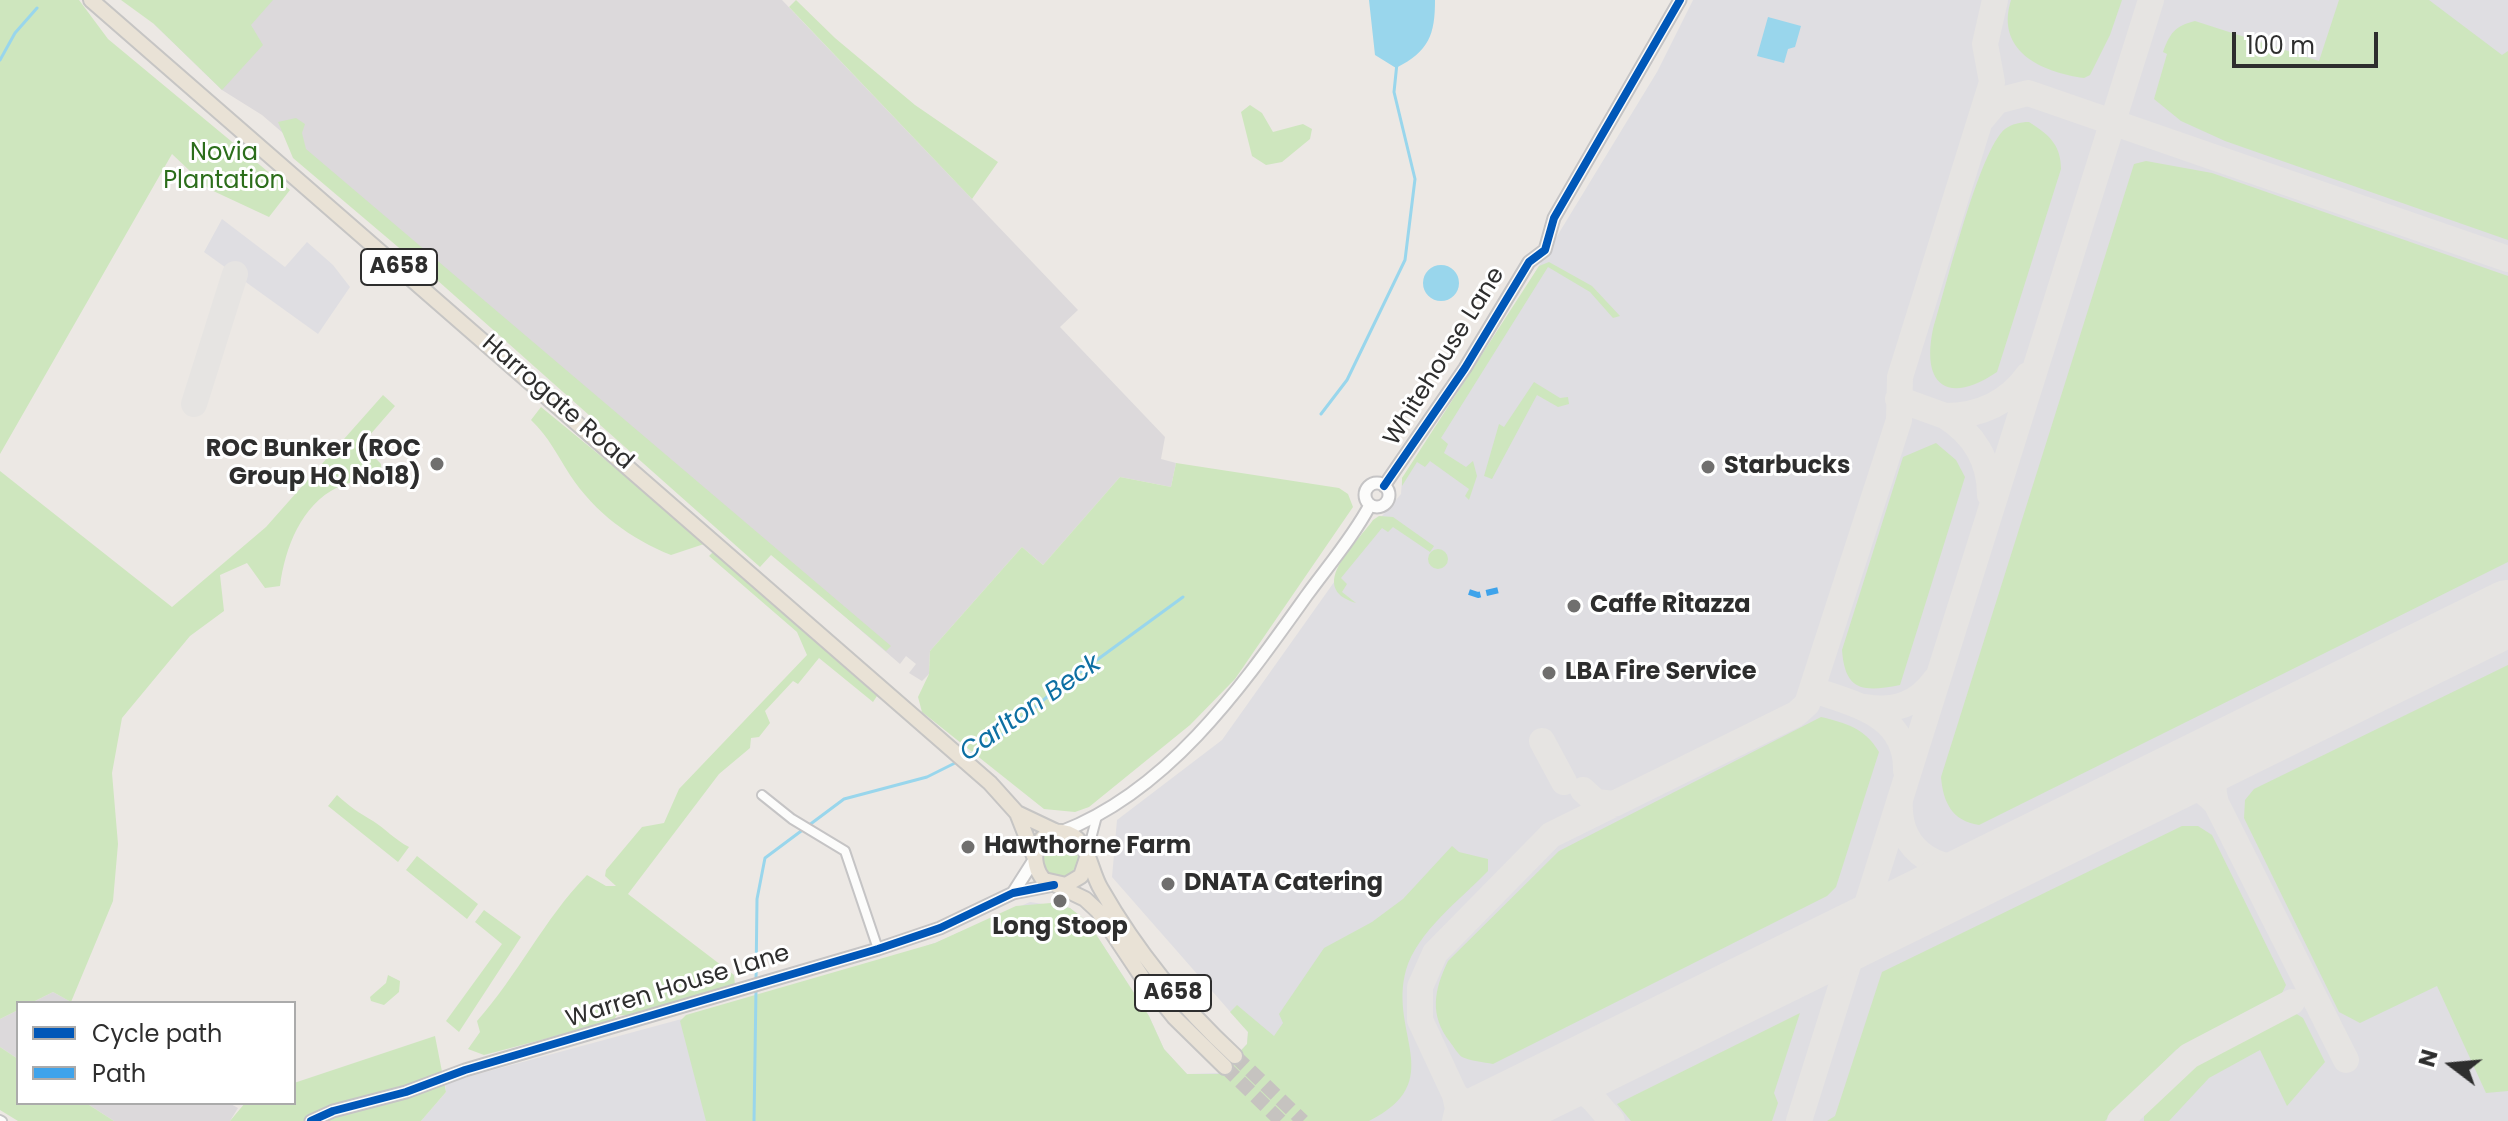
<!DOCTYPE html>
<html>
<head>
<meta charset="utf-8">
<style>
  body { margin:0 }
  #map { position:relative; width:2508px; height:1121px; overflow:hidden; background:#ece8e4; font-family:Poppins,sans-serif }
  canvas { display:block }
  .legend { position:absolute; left:16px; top:1001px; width:280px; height:104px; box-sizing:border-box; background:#fff; border:2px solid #ababab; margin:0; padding:10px 14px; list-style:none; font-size:24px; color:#2e2e2e }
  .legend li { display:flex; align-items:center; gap:16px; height:40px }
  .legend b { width:40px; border:2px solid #ababab }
  .north { position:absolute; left:2412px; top:1025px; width:80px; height:80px; -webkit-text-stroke:6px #fff; paint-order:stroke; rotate:286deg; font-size:22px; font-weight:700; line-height:32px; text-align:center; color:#2e2e2e }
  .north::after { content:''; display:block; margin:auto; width:28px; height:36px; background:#2e2e2e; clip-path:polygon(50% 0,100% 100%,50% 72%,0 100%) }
  .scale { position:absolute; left:2232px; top:32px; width:146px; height:36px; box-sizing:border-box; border:4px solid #2e2e2e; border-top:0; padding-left:10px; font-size:24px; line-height:28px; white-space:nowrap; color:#2e2e2e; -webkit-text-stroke:6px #fff; paint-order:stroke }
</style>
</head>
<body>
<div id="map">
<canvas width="2508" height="1121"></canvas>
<ul class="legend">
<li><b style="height:10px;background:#0057b8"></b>Cycle path</li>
<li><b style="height:10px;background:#3ea3eb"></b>Path</li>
</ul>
<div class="north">N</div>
<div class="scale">100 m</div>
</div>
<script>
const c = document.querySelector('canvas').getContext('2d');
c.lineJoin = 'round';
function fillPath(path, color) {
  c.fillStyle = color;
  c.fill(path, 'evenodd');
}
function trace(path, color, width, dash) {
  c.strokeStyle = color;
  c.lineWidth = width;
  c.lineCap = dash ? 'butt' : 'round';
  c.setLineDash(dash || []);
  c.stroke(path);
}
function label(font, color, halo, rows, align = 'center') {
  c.font = font + ' Poppins,sans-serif';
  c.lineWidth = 6;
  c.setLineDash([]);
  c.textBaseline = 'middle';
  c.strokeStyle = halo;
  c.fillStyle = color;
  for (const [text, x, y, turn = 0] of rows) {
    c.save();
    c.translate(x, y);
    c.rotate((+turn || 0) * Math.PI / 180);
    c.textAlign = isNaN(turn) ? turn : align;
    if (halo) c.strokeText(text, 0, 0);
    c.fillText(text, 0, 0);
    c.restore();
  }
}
const industrial = new Path2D(`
  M178,0H782L1078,310L1060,327L1165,437L1161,459L1176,463L1171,487L1120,477L1043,565L1022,547L930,651L929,674L922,681L909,673L916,664L906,656L900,664L262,115L222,90L154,24Z
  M53,992L73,1003H31Z
  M18,1010V1059L0,1047V1019Z
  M86,1103H229L238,1108L230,1121H114Z`);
const airport = new Path2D(`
  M1693,0H2508V1121H421L446,1092L445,1083L689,1017L732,1009L935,943L1030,902L1070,908L1088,922L1149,1016L1164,1049L1187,1074L1219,1073L1247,1044L1248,1032L1112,877L1117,820L1222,740L1376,523L1401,494L1402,480L1470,379L1657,72Z
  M222,219L285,267L307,242L333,265L350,287L318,334L204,252Z`);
const green = new Path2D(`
  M0,0H79L108,39L290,190L269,217L209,189L172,154L0,454Z
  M121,0H273L251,25L263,45L222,90L154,24Z
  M796,0L835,38L915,105L998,162L972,199L789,7Z
  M2011,0H2122L2110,35L2090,75L2084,78C2041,72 1995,51 2011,0Z
  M2339,0H2429L2502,55L2508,51V240L2225,141L2181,121L2154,99L2167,54L2163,52C2170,33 2175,26 2195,21L2319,61Z
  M1250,105L1262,113L1273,132L1303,124L1312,129L1310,139L1282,162L1266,165L1252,156L1241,112Z
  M296,118L305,124L302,133L306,149L891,646L886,651L771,555L760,567L437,280L293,158L278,122Z
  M2029,122C2048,134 2061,144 2061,169L1997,372C1948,405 1921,386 1933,329C1945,291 1979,150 2005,129C2012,124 2020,122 2029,122Z
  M2146,161L2212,173L2508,276V562L1979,825C1952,821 1943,802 1941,777L2134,164Z
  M1549,262L1592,286L1620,316L1613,318L1590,292L1548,267L1441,438L1448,444L1444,453L1466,467L1473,461L1477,476L1469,500L1465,496L1469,489L1430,461L1425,467L1417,462L1402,486V478L1539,266Z
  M1534,382L1560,398L1568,397L1569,404L1558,407L1537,395L1492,479L1484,476L1499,424L1504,427Z
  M383,395L395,406L362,444L381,464V476C368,479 351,481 338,487C301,505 285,548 280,586L265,588L247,563L220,575L224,611L190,636L122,718L112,773L118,844L113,901L71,1002L53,992L31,1003H18V1010L0,1019V471L172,607L266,527Z
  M541,407L707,543L671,555C631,539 595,513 570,475C557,455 549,437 531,420Z
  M1936,443L1956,460L1965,477L1900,685C1864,692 1845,692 1842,650L1903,457Z
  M1176,463L1339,488L1348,494L1353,507L1235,679L1190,725L1089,807L1075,812L1044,809L922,712L918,697L929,674L930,651L1022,547L1043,565L1120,477L1171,487Z
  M1379,516L1393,517L1434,546L1430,552L1393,527L1388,532L1382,528L1341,578L1347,584L1342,592L1356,603C1306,588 1355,545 1373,520Z
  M1428 559a10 10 0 1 1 20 0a10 10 0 1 1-20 0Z
  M714,551L877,696L873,702L819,658L798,684L793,681L765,711L770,723L759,737L751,738L750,748L719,774L628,894L734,975L735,985L636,1016L617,1015L613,1021L484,1055L468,1049L480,1032L477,1021C518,975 544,919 587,875L606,886H616L605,876L606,870L642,827L664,823L679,789L807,655L797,632L709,556Z
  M2508,665V1091L2486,1093L2437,986L2360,1023L2339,1012L2244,818L2245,800L2254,789Z
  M1821,717C1846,723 1865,728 1879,752L1836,887L1827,896L1493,1064C1484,1062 1470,1061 1462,1057C1458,1054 1453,1046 1450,1042C1429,1015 1434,990 1448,961L1559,851Z
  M337,795C349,806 359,813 373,821C386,829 395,840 409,847L398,862L328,806Z
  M2182,826H2198L2212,835L2286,985L2280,997L2176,1050L2105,1121H1827L1835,1116L1882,972Z
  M1040 858a19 19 0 1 1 38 0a19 19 0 1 1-38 0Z
  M1452,846L1459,852L1488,859V871C1461,899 1417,932 1406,970C1388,1034 1449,1081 1369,1121H706L680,1021L686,1015L935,943L1016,906L1051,903L1070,908L1088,922L1149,1016L1164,1049L1187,1074H1219L1247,1044L1248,1032L1230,1012L1237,1005L1274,1036L1283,1023L1279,1014L1324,948L1372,922L1403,899Z
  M417,856L478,904L467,919L406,870Z
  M484,910L521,937L459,1032L446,1021L502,944L475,922Z
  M388,975L400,981L399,992L384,1005L371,1001L370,997L386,983Z
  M1800,1013L1774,1093L1778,1103L1772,1121H1631L1617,1104Z
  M2295,1013L2303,1018L2325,1062L2287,1106L2260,1050L2209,1078L2169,1121H2144V1113L2182,1071Z
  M435,1036L446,1092L421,1121H230L245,1103H294V1083Z
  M0,1047L18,1059V1103H86L114,1121H18L0,1110Z`);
const water = new Path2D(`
  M1369,0H1435C1435,35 1429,51 1396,68L1375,55Z
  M1768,17L1801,26L1795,47L1788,49L1784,63L1757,56Z
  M1423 283a18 18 0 1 1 36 0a18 18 0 1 1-36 0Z`);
const stream = new Path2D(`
  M0,60L15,33L37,8
  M1321,414L1347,380L1405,260L1415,179L1394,92L1397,63
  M965,757L991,744L1053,692L1183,597
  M756,981L757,899L765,858L844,799L927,777L959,761
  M754,1121L756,989`);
const taxiway = new Path2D(`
  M1982,119L1997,101L2028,93L2508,259
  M1898,399L1945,416
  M194,404L235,274
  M1990,495C1990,461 1974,434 1945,416C1979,416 2008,403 2028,375
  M1814,690C1857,705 1907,715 1906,770
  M1865,707C1894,712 1917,705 1935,680
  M1542,741L1564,782
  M2157,787C2181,780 2198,784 2216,803C2209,778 2216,764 2235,748
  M1583,790L1596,802L1614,804
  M1900,799C1896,856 1944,876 1992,867
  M2216,803L2346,1060
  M1853,955L1870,934L1903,911
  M1812,956L1847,930L1859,914
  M1787,968L1812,963L1828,970
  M1536,1091C1561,1084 1574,1081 1594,1100C1589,1072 1603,1063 1624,1047
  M1455,1095L1420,1020V987L1435,953L1551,835L1796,714L1807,704L1899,420L1900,377L1992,82L1985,44L1995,0
  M1594,1100L1612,1121
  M1455,1121L1458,1109L1455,1095L1473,1111L1497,1110
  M1799,1121L2151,0
  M2120,1121L2189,1056L2292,1002`);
const runway = new Path2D(`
  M1476,1121L2508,613`);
const trunkTunnel = new Path2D(`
  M1235,1056L1303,1121
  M1225,1067L1281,1121`);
const minor = new Path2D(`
  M762,795L792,819L845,851L878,949
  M1087,854L1097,816
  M0,1120L2,1121`);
const tertiary = new Path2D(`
  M1365 495a12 12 0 1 1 24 0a12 12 0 1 1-24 0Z
  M1384,486L1465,368L1529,262L1545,250L1554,218L1680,0
  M1061,832C1170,790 1242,686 1307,595C1328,566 1353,537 1370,505
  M1013,893L1034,860
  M311,1121L333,1111L406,1092L465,1070L878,949L940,928L1013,893L1054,885`);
const trunk = new Path2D(`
  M91,0L990,783L1017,813L1034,856
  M1017,813L1057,832
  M1087,858L1081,876L1066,885L1044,880C1028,863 1034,829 1062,832C1089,835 1089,870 1101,889C1137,952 1182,1007 1235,1056
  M1056,885L1085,899L1098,911L1142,977L1174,1017L1225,1067`);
const quiet = new Path2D(`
  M1469,592L1478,595L1499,590`);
const cycleway = new Path2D(`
  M1384,486L1465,368L1529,262L1545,250L1554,218L1680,0
  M311,1121L333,1111L406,1092L465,1070L878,949L940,928L1013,893L1054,885`);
const markers = [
  [437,464,8,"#706f6e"],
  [1708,467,8,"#706f6e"],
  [1574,606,8,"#706f6e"],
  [1549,673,8,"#706f6e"],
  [968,847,8,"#706f6e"],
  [1168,884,8,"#706f6e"],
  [1060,901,8,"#706f6e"]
];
const shields = [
  [399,267,76],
  [1173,993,76]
];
const shieldNames = [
  ["A658",399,267],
  ["A658",1173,993]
];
const parkNames = [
  ["Novia",224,154],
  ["Plantation",224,182]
];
const streetNames = [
  ["Whitehouse Lane",1445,357,-58],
  ["Harrogate Road",557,403,41],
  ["Warren House Lane",678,987,-17]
];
const poiNames = [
  ["ROC Bunker (ROC",421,450,"right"],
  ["Group HQ No18)",421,478,"right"],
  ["Starbucks",1724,467],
  ["Caffe Ritazza",1590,606],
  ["LBA Fire Service",1565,673],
  ["Hawthorne Farm",984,847],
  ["DNATA Catering",1184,884],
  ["Long Stoop",1060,928,"center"]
];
const waterNames = [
  ["Carlton Beck",1031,709,-35]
];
fillPath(industrial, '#dcd9db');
fillPath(airport, '#dfdee2');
fillPath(green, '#cee6be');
fillPath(water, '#99d6ec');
trace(stream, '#99d6ec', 3);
trace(taxiway, '#e6e4e2', 26);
trace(runway, '#e6e4e2', 66);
trace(trunkTunnel, '#c6c3c0', 14, [14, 7]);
trace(minor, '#c5c4c5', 12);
trace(tertiary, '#c5c4c5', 15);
trace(trunk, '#c6c5c4', 18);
trace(minor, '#fcfcfb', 8);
trace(tertiary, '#fcfcfb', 11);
trace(trunk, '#e9e2d6', 14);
trace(quiet, '#3ea3eb', 6, [12, 6]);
trace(cycleway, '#0057b8', 8);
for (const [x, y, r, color] of markers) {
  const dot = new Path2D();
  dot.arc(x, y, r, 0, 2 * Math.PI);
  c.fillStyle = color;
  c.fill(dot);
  trace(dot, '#fff', 3);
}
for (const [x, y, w] of shields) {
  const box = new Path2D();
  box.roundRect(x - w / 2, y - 18, w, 36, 6);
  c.fillStyle = '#fff';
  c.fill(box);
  trace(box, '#2e2e2e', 2);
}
label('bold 22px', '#2e2e2e', null, shieldNames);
label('24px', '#2c6e1b', '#fff', parkNames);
label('24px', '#2e2e2e', '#fff', streetNames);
label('bold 24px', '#2e2e2e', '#fff', poiNames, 'left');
label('italic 26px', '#0d6fa3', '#fff', waterNames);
</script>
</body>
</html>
